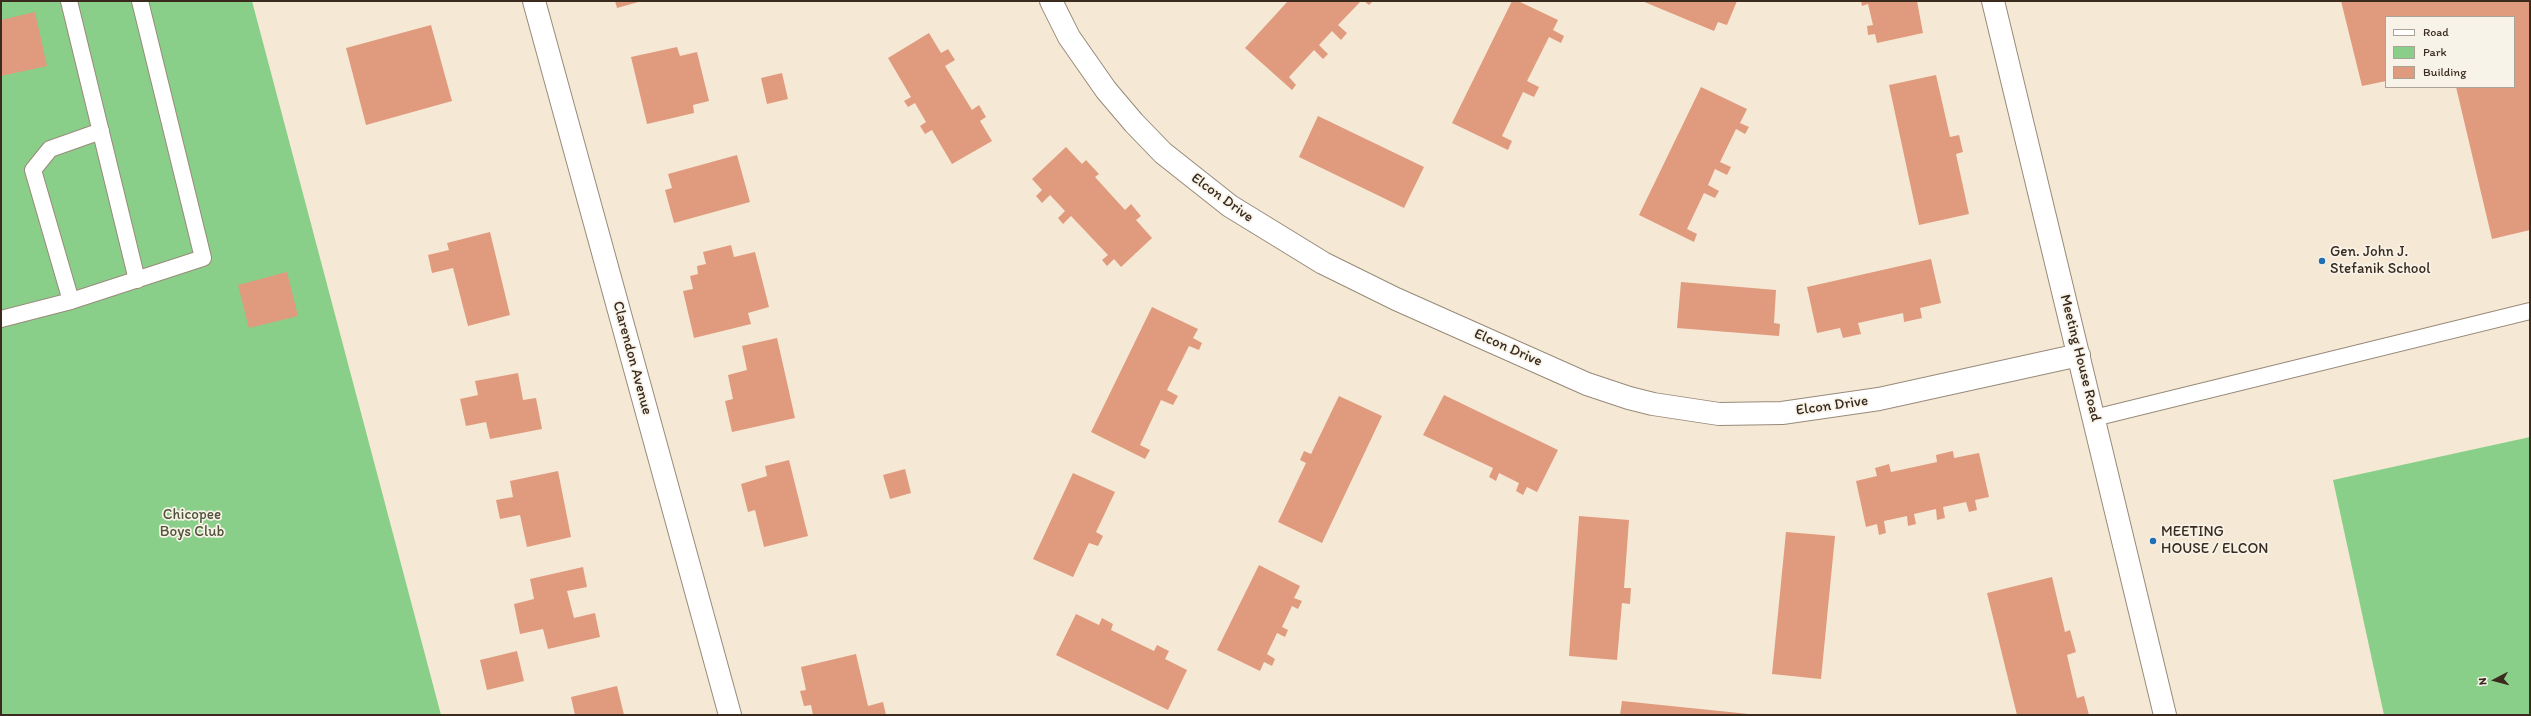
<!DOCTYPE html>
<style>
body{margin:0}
#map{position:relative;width:2531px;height:716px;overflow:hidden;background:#f5e9d5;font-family:Itim,sans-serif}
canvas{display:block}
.frame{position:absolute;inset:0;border:2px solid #3b2a1e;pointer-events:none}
.legend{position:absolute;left:2385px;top:16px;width:130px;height:72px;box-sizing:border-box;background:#f7f3e8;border:1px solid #aca397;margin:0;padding:5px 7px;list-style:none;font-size:12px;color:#3b2a1e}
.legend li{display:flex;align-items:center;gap:8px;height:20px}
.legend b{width:20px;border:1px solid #aca397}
.north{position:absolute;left:2475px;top:660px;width:40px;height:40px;-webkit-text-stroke:3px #f7f3e8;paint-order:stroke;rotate:264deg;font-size:11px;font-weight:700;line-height:16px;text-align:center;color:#3b2a1e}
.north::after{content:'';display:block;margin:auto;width:14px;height:18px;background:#3b2a1e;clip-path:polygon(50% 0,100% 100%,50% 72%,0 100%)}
</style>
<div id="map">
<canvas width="2531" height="716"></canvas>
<div class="frame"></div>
<ul class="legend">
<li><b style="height:5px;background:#fff"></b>Road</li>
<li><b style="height:11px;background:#8acf89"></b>Park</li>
<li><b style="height:11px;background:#e09a7e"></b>Building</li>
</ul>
<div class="north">N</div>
</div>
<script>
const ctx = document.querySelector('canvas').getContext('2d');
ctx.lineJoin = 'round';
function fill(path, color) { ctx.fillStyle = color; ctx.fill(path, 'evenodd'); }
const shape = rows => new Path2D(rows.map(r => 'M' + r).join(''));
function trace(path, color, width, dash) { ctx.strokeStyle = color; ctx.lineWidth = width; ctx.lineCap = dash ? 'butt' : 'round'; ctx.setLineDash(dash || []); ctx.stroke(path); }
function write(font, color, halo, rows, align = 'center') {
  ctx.font = font + ' Itim,sans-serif'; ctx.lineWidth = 3.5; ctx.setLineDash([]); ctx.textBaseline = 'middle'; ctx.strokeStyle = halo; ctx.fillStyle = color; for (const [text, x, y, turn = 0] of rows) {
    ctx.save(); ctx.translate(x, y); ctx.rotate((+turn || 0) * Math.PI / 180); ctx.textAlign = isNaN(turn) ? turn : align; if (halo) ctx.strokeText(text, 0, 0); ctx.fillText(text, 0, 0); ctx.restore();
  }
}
fill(shape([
 [1,1,252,1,441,715,1,715],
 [2530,437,2530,715,2384,715,2333,480]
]), '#8acf89');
fill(shape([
 [615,1,642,1,617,8],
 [1288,1,1361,1,1338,25,1347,33,1341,40,1332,31,1319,45,1328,54,1323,59,1314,50,1289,77,1296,85,1292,90,1245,48],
 [1364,1,1373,1,1369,5],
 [1512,1,1518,1,1558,20,1553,30,1564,36,1561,43,1549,37,1527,81,1539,87,1534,97,1523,92,1502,136,1512,141,1508,150,1452,123],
 [1642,1,1737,1,1727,25,1718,22,1714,31],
 [1861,1,1917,1,1923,33,1877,43,1875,34,1868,35,1867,26,1873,25,1868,4,1862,6],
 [2341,1,2530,1,2530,230,2492,239,2456,87,2514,87,2514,17,2386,17,2386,81,2362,86],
 [35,12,47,66,1,76,1,20],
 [431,25,452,101,366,125,346,48],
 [929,33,941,53,948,49,955,60,945,66,972,110,979,105,986,117,980,121,992,141,952,164,932,130,925,134,920,126,926,122,915,103,908,107,904,101,911,97,888,58],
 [677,47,680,56,697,52,709,101,693,105,694,113,647,124,631,57],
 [782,73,788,99,767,104,761,78],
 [1936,75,1950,137,1959,135,1963,152,1956,154,1969,214,1919,225,1889,85],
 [1701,87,1747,109,1740,123,1749,127,1745,134,1736,129,1720,162,1731,167,1727,175,1715,169,1708,185,1719,191,1715,198,1704,193,1687,229,1697,234,1694,242,1639,215],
 [1318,116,1424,167,1404,208,1299,157],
 [1066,147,1082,164,1086,160,1099,174,1095,177,1125,210,1131,204,1141,216,1136,220,1152,238,1121,267,1114,259,1107,266,1102,260,1108,255,1071,216,1063,224,1058,218,1065,211,1050,195,1042,203,1036,196,1042,190,1032,179],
 [737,155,750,202,674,223,665,190,672,188,668,174],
 [490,232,510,315,468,326,453,268,432,273,428,255,449,250,447,243],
 [731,245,734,257,755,252,769,307,748,313,751,324,694,338,683,291,693,289,690,276,698,274,697,266,706,264,703,252],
 [1931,259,1941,303,1920,308,1922,318,1904,322,1903,313,1858,323,1861,334,1843,338,1840,328,1817,333,1807,287],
 [287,272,298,316,249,328,238,285],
 [1681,282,1776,290,1774,323,1780,324,1779,336,1677,328],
 [1152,307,1198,329,1193,338,1202,343,1199,350,1189,346,1167,390,1178,396,1173,405,1161,400,1140,445,1150,450,1145,459,1091,432],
 [777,338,795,418,732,432,725,401,733,399,728,375,747,370,742,346],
 [518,373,523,400,536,398,542,429,490,439,486,422,466,426,460,399,478,395,475,381],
 [1444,395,1558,450,1537,492,1527,487,1523,495,1516,491,1519,483,1499,473,1496,481,1489,477,1493,468,1423,435],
 [1339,396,1382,416,1322,543,1278,522,1306,463,1300,460,1304,451,1311,454],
 [1953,451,1954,458,1979,453,1989,497,1975,500,1977,510,1969,512,1966,502,1943,507,1945,518,1937,520,1936,509,1914,514,1916,524,1908,526,1907,516,1884,521,1886,533,1879,535,1877,524,1866,527,1856,481,1877,476,1875,468,1889,464,1891,472,1937,462,1936,455],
 [789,460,808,536,764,547,755,510,748,512,741,484,767,476,765,466],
 [905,469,911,493,890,499,883,475],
 [558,471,571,537,527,547,520,515,500,519,496,500,513,497,510,481],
 [1073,473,1115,492,1096,532,1103,536,1098,546,1089,543,1073,577,1033,559],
 [1579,516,1629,520,1624,588,1631,588,1630,604,1622,603,1617,660,1569,656],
 [1786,532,1835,536,1821,679,1772,674],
 [1259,565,1300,586,1294,598,1302,601,1298,609,1292,606,1282,627,1288,630,1285,637,1277,633,1267,654,1275,659,1272,666,1264,662,1260,671,1217,650],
 [583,567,587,587,567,591,574,618,595,613,600,637,548,649,543,629,520,634,514,604,534,599,530,579],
 [2052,577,2065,632,2070,630,2076,652,2067,655,2077,698,2084,696,2089,715,2017,715,1987,593],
 [1076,614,1099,625,1102,618,1113,624,1111,630,1154,651,1157,645,1169,651,1165,659,1187,670,1168,710,1056,655],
 [517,651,524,681,487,690,480,660],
 [856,654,868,706,883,702,886,715,813,715,811,705,804,706,800,691,806,690,801,667],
 [617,686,624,715,575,715,571,697],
 [1622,701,1749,714,1749,715,1620,715]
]), '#e09a7e');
const service = shape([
 [69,1,137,280],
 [71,301,33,170,50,149,101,131],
 [1,319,71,301,203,258,140,1],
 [2094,418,2530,311]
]);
const minor = shape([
 [534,1,730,715],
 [1051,1,1069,37,1106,90,1134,123,1163,153,1230,206,1323,263,1396,299,1587,384,1629,398,1653,404,1719,414,1782,413,1879,399,2079,355],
 [1993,1,2165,715]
]);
trace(service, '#988a7a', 18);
trace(minor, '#988a7a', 24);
trace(service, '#fff', 16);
trace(minor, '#fff', 22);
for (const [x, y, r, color] of [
 [2322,261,4,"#1f6fb2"],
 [2153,541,4,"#1f6fb2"]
]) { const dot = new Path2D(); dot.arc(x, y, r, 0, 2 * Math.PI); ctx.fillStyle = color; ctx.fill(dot); trace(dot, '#f7f3e8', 1.5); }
write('15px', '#3b2a1e', '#f7f3e8', [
 ["Elcon Drive",1222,198,36],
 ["Elcon Drive",1508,348,24],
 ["Clarendon Avenue",632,358,75],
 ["Meeting House Road",2080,358,76],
 ["Elcon Drive",1832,406,-8]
]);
write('15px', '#3b2a1e', '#f7f3e8', [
 ["Gen. John J.",2330,252],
 ["Stefanik School",2330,269],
 ["MEETING",2161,532],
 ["HOUSE / ELCON",2161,549]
], 'left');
write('15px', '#4f5339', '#f7f3e8', [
 ["Chicopee",192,515],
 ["Boys Club",192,532]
]);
</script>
